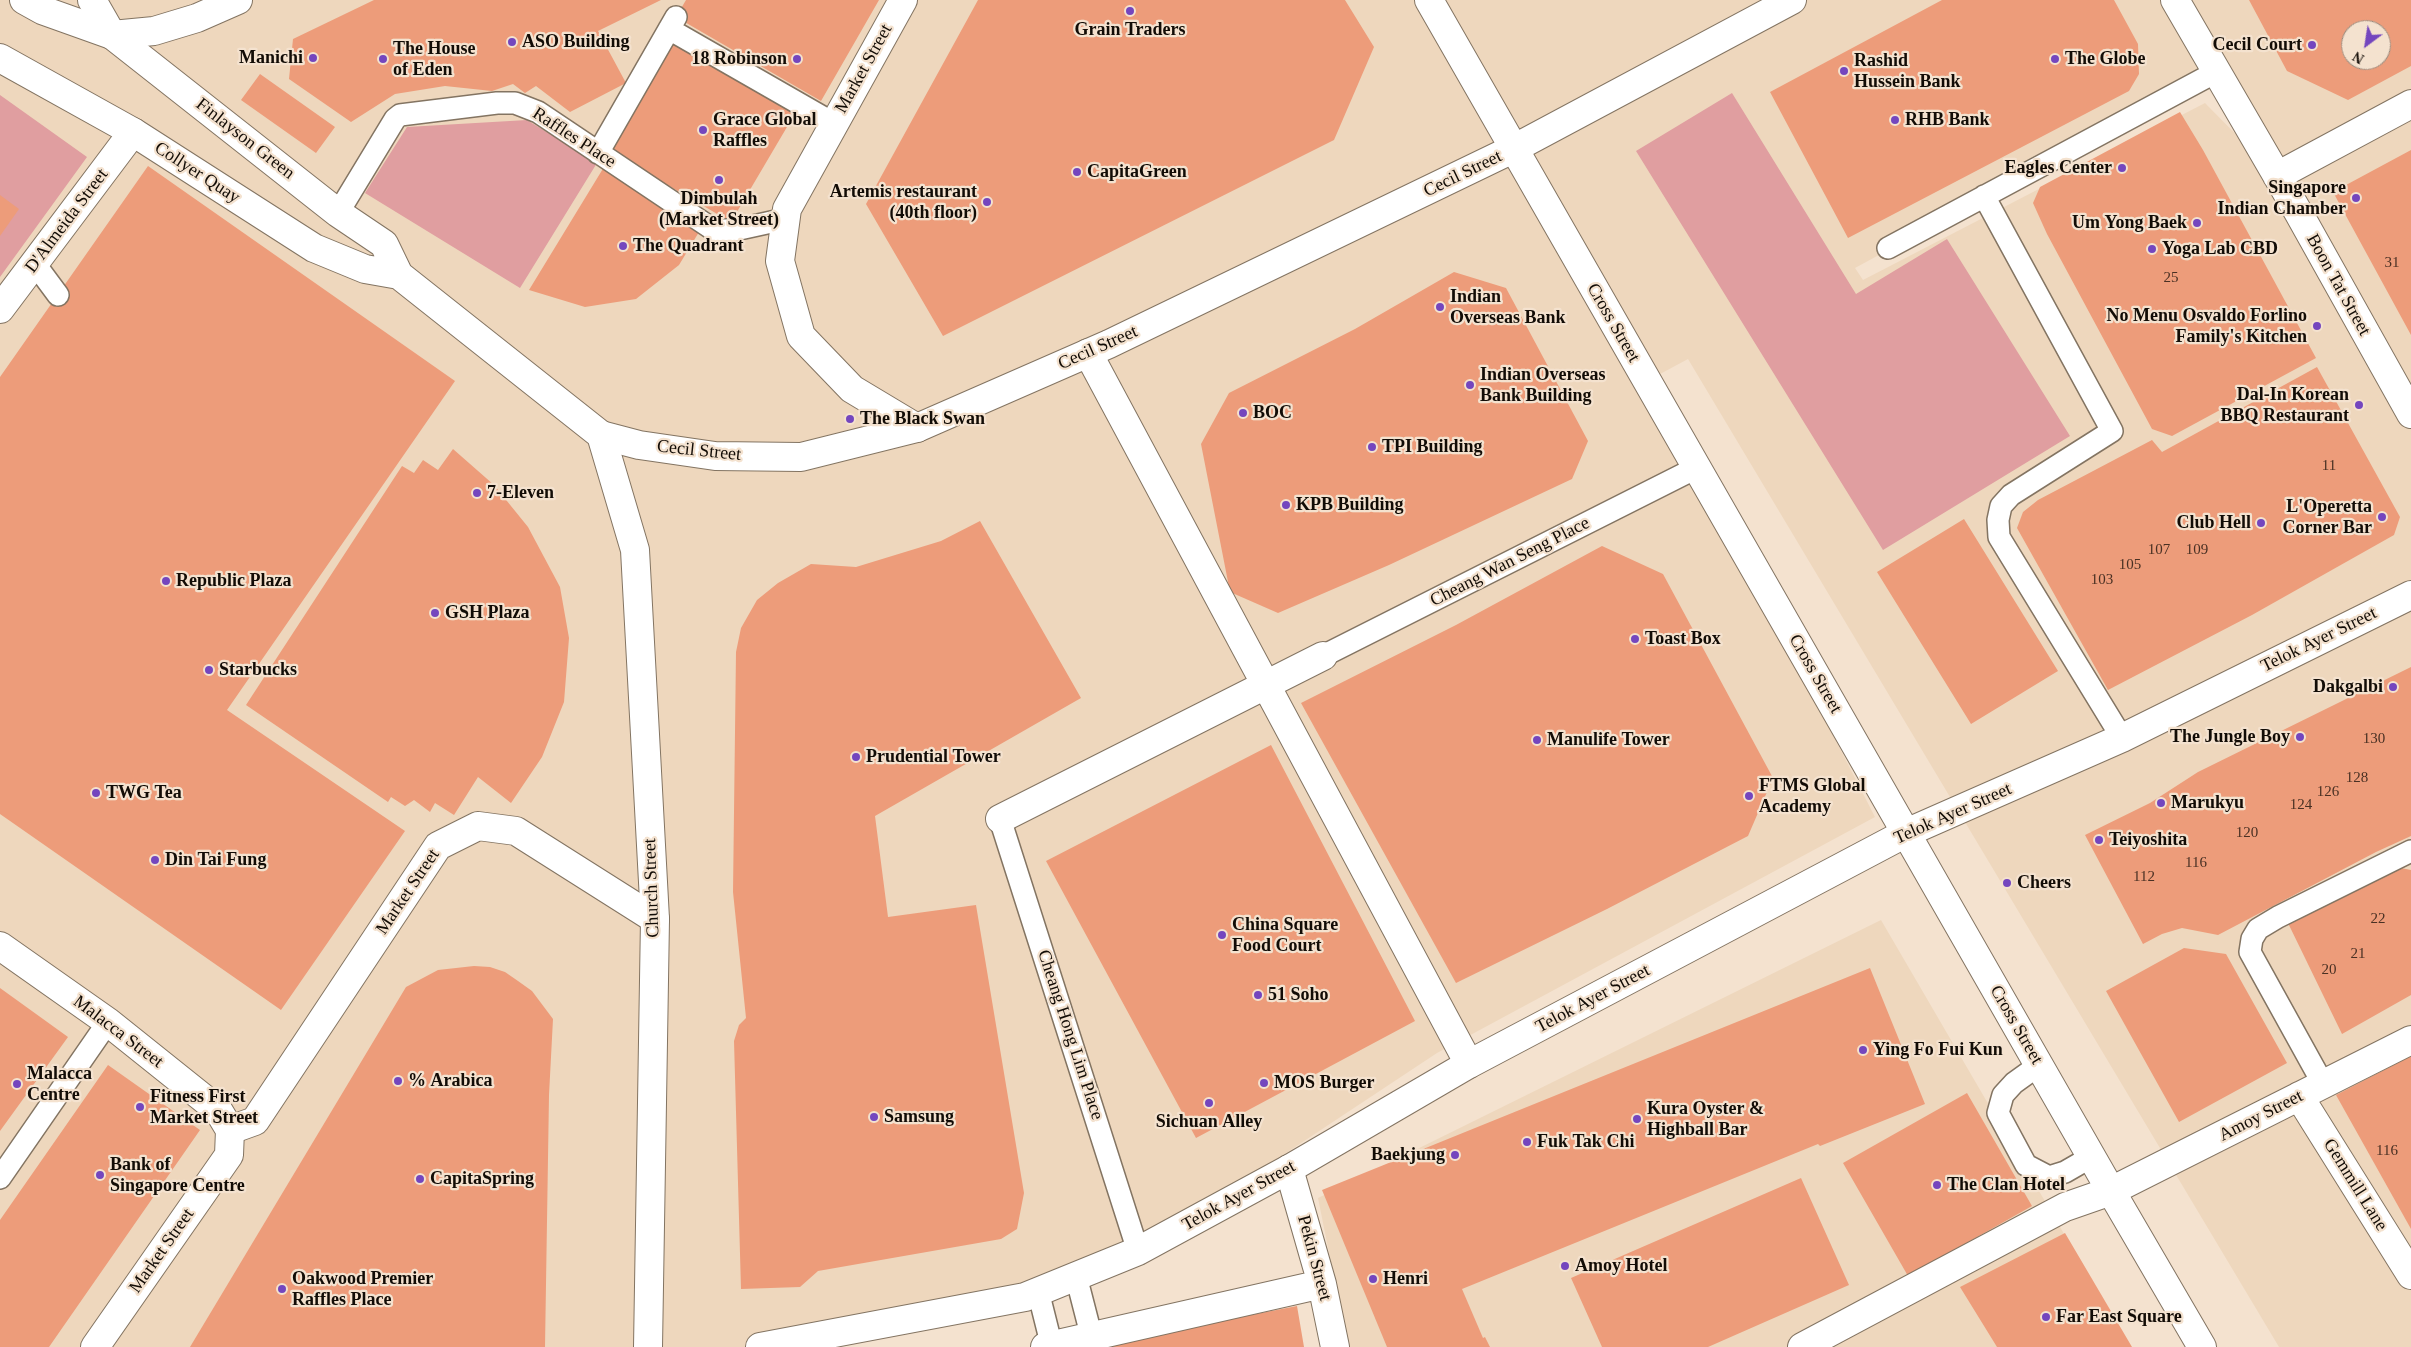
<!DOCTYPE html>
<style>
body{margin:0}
#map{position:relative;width:2411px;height:1347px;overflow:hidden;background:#f4e2cf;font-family:"Times New Roman",serif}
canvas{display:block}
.north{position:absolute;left:2341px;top:20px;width:50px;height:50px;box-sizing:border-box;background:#f4e2cf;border:1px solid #9a8c7f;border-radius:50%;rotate:211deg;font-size:14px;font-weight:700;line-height:20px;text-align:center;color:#120c06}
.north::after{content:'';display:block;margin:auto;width:18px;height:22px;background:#7446be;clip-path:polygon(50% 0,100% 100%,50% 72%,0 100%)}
</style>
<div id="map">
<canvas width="2411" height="1347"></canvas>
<div class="north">N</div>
</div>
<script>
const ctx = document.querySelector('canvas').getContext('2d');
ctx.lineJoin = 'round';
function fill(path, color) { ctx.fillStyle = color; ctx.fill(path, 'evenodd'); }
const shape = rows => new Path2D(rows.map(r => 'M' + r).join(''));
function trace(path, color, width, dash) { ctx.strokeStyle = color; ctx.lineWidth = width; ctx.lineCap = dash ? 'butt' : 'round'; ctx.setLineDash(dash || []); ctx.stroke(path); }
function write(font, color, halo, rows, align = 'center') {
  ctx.font = font + ' "Times New Roman",serif'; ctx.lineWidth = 4.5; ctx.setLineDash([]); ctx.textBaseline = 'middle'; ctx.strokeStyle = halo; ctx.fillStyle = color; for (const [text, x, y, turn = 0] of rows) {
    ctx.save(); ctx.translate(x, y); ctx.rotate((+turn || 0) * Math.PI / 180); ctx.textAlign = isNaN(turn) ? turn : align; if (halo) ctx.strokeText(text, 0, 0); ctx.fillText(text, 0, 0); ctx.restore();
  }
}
fill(shape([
 [0,0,2411,0,2411,1347,2279,1347,1688,359,1647,381,1696,468,1875,817,1437,1053,1138,1251,1076,1276,760,1347,0,1347],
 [2351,30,2381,30,2381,60,2351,60],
 [2216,72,2275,174,2205,103,1863,280,1855,268],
 [1881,920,2130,1347,1348,1347,1318,1198]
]), '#eed7bd');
fill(shape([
 [1732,93,1856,294,1947,239,2070,436,1883,550,1636,151],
 [0,95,87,157,0,277],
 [527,120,597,163,520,288,365,193,407,127]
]), '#e09ea0');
fill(shape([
 [374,0,661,0,598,31,626,83,570,112,536,86,525,93,513,84,492,91,445,86,395,94,351,122,289,79,293,39],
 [686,0,879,0,821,101,676,17],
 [978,0,1345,0,1374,47,1334,140,943,336,866,204],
 [1942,0,2114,0,2138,44,2139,74,2129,91,1848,238,1770,92],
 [2249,0,2411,0,2411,66,2348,100,2287,71],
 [2351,30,2381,30,2381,60,2351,60],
 [673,38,797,110,731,222,609,151],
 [260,74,335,127,316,153,241,100],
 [2180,112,2203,150,2316,358,2172,436,2152,429,2047,234,2033,203,2040,187],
 [2411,150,2411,335,2333,192],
 [148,166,455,381,227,710,405,831,281,1010,0,814,0,377],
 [604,167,702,227,679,265,636,299,585,307,529,290],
 [0,195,19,209,0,236],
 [1454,272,1506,288,1588,441,1572,479,1389,565,1278,613,1230,592,1201,444,1229,393,1355,329],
 [2317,367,2400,517,2394,535,2252,615,2108,690,2017,528,2023,512,2038,500,2152,440,2162,452],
 [453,449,494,485,528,527,560,587,569,638,564,702,542,757,511,803,478,777,454,815,435,803,430,812,414,800,405,806,391,797,388,802,246,705,402,466,414,473,423,460,438,470],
 [1964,519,2058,671,1971,724,1877,572],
 [980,521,1081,698,875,816,888,917,976,905,1024,1193,1017,1229,1001,1239,818,1271,800,1287,741,1289,734,1041,739,1025,746,1018,733,892,736,652,741,628,757,600,778,583,811,564,856,567,941,541],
 [1602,546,1663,574,1773,778,1748,836,1607,909,1456,983,1301,703,1456,625],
 [2411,667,2411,836,2376,852,2218,935,2182,928,2162,934,2143,944,2085,835,2150,803,2198,772],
 [1271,745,1415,1021,1196,1138,1046,861],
 [2396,867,2411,870,2411,995,2342,1034,2287,921],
 [2184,948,2226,954,2287,1063,2179,1122,2106,991],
 [474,966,490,967,505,972,518,981,532,991,553,1019,549,1095,545,1347,190,1347,406,987,438,970],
 [1870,968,1925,1104,1820,1146,1818,1144,1462,1289,1483,1338,1485,1337,1490,1347,1387,1347,1322,1190],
 [0,988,68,1037,0,1131],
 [2411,1056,2411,1229,2336,1095],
 [108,1065,200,1130,49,1347,0,1347,0,1220],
 [1967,1093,2032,1206,1908,1276,1843,1163],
 [1801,1178,1849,1285,1708,1347,1602,1347,1571,1278],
 [2065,1233,2132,1347,1997,1347,1960,1287],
 [1297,1306,1304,1347,1092,1347,1092,1346]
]), '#ed9c7a');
const service = shape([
 [669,29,833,123],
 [598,153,676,17],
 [1984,196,2112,431,2011,495,2001,506,1998,520,1999,537,2122,738],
 [338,213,395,119,400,115,497,103,515,103,538,112,714,230,735,230,785,219],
 [1888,248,2216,72],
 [35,264,58,295],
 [1323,656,1696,468],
 [1000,819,1138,1251],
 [2039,1065,2014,1083,2003,1095,1998,1113,2026,1165,2049,1177,2065,1172,2091,1157],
 [2323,1084,2250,952,2252,939,2258,929,2278,917,2411,851],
 [0,1178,108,1022],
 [1076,1276,1094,1346],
 [1038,1291,1052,1347]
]);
const pedestrian = shape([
 [1088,353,1469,1064],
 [1000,819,1323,656],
 [230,1130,255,1121,438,846,478,826,516,831,655,919],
 [1289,1169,1322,1284,1335,1347],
 [1045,1347,1322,1284],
 [1802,1347,2065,1207,2111,1191]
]);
const minor = shape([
 [903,0,787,209,780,261,801,336,852,389,917,428],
 [2175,0,2297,210,2411,414],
 [2277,176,2411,104],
 [0,309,133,132],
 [0,946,108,1022,218,1110,230,1130,229,1155,95,1347],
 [2299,1096,2411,1275],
 [2111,1191,2411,1040],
 [760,1347,1025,1297,1138,1251,1289,1169,1469,1064,1906,833,2122,738,2411,595]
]);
const secondary = shape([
 [601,435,639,445,715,456,801,457,917,428,1109,344,1513,149,1792,0]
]);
const primary = shape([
 [92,0,112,35,338,213,384,244,399,275,601,435,635,550,655,919,648,1347],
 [1429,0,2111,1191,2202,1347],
 [0,58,133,132,314,248,365,269,399,275]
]);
const trunk = shape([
 [24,0,42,10,112,35,154,31,197,18,238,0]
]);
trace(service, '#837462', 24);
trace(pedestrian, '#837462', 30);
trace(minor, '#837462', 30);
trace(secondary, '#837462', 30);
trace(primary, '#837462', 30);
trace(trunk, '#837462', 30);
trace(service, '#fff', 21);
trace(pedestrian, '#fff', 28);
trace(minor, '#fff', 28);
trace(secondary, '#fff', 28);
trace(primary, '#fff', 28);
trace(trunk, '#fff', 28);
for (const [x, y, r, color] of [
 [1130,11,5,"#7446be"],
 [512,42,5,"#7446be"],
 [2312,45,5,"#7446be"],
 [313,58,5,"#7446be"],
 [383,59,5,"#7446be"],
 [797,59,5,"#7446be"],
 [2055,59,5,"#7446be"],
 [1844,71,5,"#7446be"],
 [1895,120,5,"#7446be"],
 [703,130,5,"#7446be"],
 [2122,168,5,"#7446be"],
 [1077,172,5,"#7446be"],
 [719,180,5,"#7446be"],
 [2356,198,5,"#7446be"],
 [987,202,5,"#7446be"],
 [2197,223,5,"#7446be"],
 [623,246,5,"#7446be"],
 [2152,249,5,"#7446be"],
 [1440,307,5,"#7446be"],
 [2317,326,5,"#7446be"],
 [1470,385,5,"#7446be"],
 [2359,405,5,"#7446be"],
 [1243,413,5,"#7446be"],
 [850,419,5,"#7446be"],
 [1372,447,5,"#7446be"],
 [477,493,5,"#7446be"],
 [1286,505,5,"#7446be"],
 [2382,517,5,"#7446be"],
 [2261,523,5,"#7446be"],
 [166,581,5,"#7446be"],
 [435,613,5,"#7446be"],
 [1635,639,5,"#7446be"],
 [209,670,5,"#7446be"],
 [2393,687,5,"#7446be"],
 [2300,737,5,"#7446be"],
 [1537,740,5,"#7446be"],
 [856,757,5,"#7446be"],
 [96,793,5,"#7446be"],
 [1749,796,5,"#7446be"],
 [2161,803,5,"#7446be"],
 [2099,840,5,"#7446be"],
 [155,860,5,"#7446be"],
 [2007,883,5,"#7446be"],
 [1222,935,5,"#7446be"],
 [1258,995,5,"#7446be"],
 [1863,1050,5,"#7446be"],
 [398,1081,5,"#7446be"],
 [1264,1083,5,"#7446be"],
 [17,1084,5,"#7446be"],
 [1209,1103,5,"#7446be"],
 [140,1107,5,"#7446be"],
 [874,1117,5,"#7446be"],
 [1637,1119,5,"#7446be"],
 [1527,1142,5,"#7446be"],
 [1455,1155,5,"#7446be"],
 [100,1175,5,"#7446be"],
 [420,1179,5,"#7446be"],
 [1937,1185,5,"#7446be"],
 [1565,1266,5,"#7446be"],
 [1373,1279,5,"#7446be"],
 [282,1289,5,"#7446be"],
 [2046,1317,5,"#7446be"]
]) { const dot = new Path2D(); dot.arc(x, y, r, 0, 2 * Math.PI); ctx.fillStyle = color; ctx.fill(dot); trace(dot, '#f4e2cf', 2); }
write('15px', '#493023', null, [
 ["31",2392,263],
 ["25",2171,278],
 ["11",2329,466],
 ["107",2159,550],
 ["109",2197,550],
 ["105",2130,565],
 ["103",2102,580],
 ["130",2374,739],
 ["128",2357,778],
 ["126",2328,792],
 ["124",2301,805],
 ["120",2247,833],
 ["116",2196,863],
 ["112",2144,877],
 ["22",2378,919],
 ["21",2358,954],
 ["20",2329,970],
 ["116",2387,1151]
]);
write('bold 18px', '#120c06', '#f4e2cf', [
 ["Grain Traders",1130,30,"center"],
 ["ASO Building",522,42],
 ["Cecil Court",2302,45,"right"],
 ["The House",393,49],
 ["of Eden",393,70],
 ["Manichi",303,58,"right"],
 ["18 Robinson",787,59,"right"],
 ["The Globe",2065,59],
 ["Rashid",1854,61],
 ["Hussein Bank",1854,82],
 ["Grace Global",713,120],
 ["Raffles",713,141],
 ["RHB Bank",1905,120],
 ["Eagles Center",2112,168,"right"],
 ["CapitaGreen",1087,172],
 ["Singapore",2346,188,"right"],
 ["Indian Chamber",2346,209,"right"],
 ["Artemis restaurant",977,192,"right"],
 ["(40th floor)",977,213,"right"],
 ["Dimbulah",719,199,"center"],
 ["(Market Street)",719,220,"center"],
 ["Um Yong Baek",2187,223,"right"],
 ["The Quadrant",633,246],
 ["Yoga Lab CBD",2162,249],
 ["Indian",1450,297],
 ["Overseas Bank",1450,318],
 ["No Menu Osvaldo Forlino",2307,316,"right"],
 ["Family's Kitchen",2307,337,"right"],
 ["Indian Overseas",1480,375],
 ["Bank Building",1480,396],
 ["Dal-In Korean",2349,395,"right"],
 ["BBQ Restaurant",2349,416,"right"],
 ["BOC",1253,413],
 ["The Black Swan",860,419],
 ["TPI Building",1382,447],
 ["7-Eleven",487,493],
 ["KPB Building",1296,505],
 ["L'Operetta",2372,507,"right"],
 ["Corner Bar",2372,528,"right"],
 ["Club Hell",2251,523,"right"],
 ["Republic Plaza",176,581],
 ["GSH Plaza",445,613],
 ["Toast Box",1645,639],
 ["Starbucks",219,670],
 ["Dakgalbi",2383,687,"right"],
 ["The Jungle Boy",2290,737,"right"],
 ["Manulife Tower",1547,740],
 ["Prudential Tower",866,757],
 ["FTMS Global",1759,786],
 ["Academy",1759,807],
 ["TWG Tea",106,793],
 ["Marukyu",2171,803],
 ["Teiyoshita",2109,840],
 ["Din Tai Fung",165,860],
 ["Cheers",2017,883],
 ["China Square",1232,925],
 ["Food Court",1232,946],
 ["51 Soho",1268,995],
 ["Ying Fo Fui Kun",1873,1050],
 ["Malacca",27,1074],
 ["Centre",27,1095],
 ["% Arabica",408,1081],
 ["MOS Burger",1274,1083],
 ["Fitness First",150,1097],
 ["Market Street",150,1118],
 ["Kura Oyster &",1647,1109],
 ["Highball Bar",1647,1130],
 ["Samsung",884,1117],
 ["Sichuan Alley",1209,1122,"center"],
 ["Fuk Tak Chi",1537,1142],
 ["Baekjung",1445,1155,"right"],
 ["Bank of",110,1165],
 ["Singapore Centre",110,1186],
 ["CapitaSpring",430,1179],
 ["The Clan Hotel",1947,1185],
 ["Amoy Hotel",1575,1266],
 ["Oakwood Premier",292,1279],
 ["Raffles Place",292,1300],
 ["Henri",1383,1279],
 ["Far East Square",2056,1317]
], 'left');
write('18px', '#120c06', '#f4e2cf', [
 ["Market Street",864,69,-61],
 ["Raffles Place",574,138,33],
 ["Finlayson Green",245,139,38],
 ["Collyer Quay",197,173,33],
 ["Cecil Street",1463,174,-26],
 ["D'Almeida Street",67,221,-53],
 ["Boon Tat Street",2338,285,61],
 ["Cross Street",1613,323,60],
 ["Cecil Street",1098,348,-24],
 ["Cecil Street",699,451,6],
 ["Cheang Wan Seng Place",1510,562,-27],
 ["Telok Ayer Street",2319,640,-26],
 ["Cross Street",1815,674,60],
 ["Telok Ayer Street",1953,814,-24],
 ["Church Street",652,888,-92],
 ["Market Street",408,892,-56],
 ["Telok Ayer Street",1593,999,-28],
 ["Cross Street",2016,1025,60],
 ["Malacca Street",118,1032,37],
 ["Cheang Hong Lim Place",1070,1035,72],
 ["Amoy Street",2261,1116,-27],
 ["Gemmill Lane",2355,1185,58],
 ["Telok Ayer Street",1239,1196,-29],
 ["Market Street",162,1251,-55],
 ["Pekin Street",1314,1258,75]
]);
</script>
